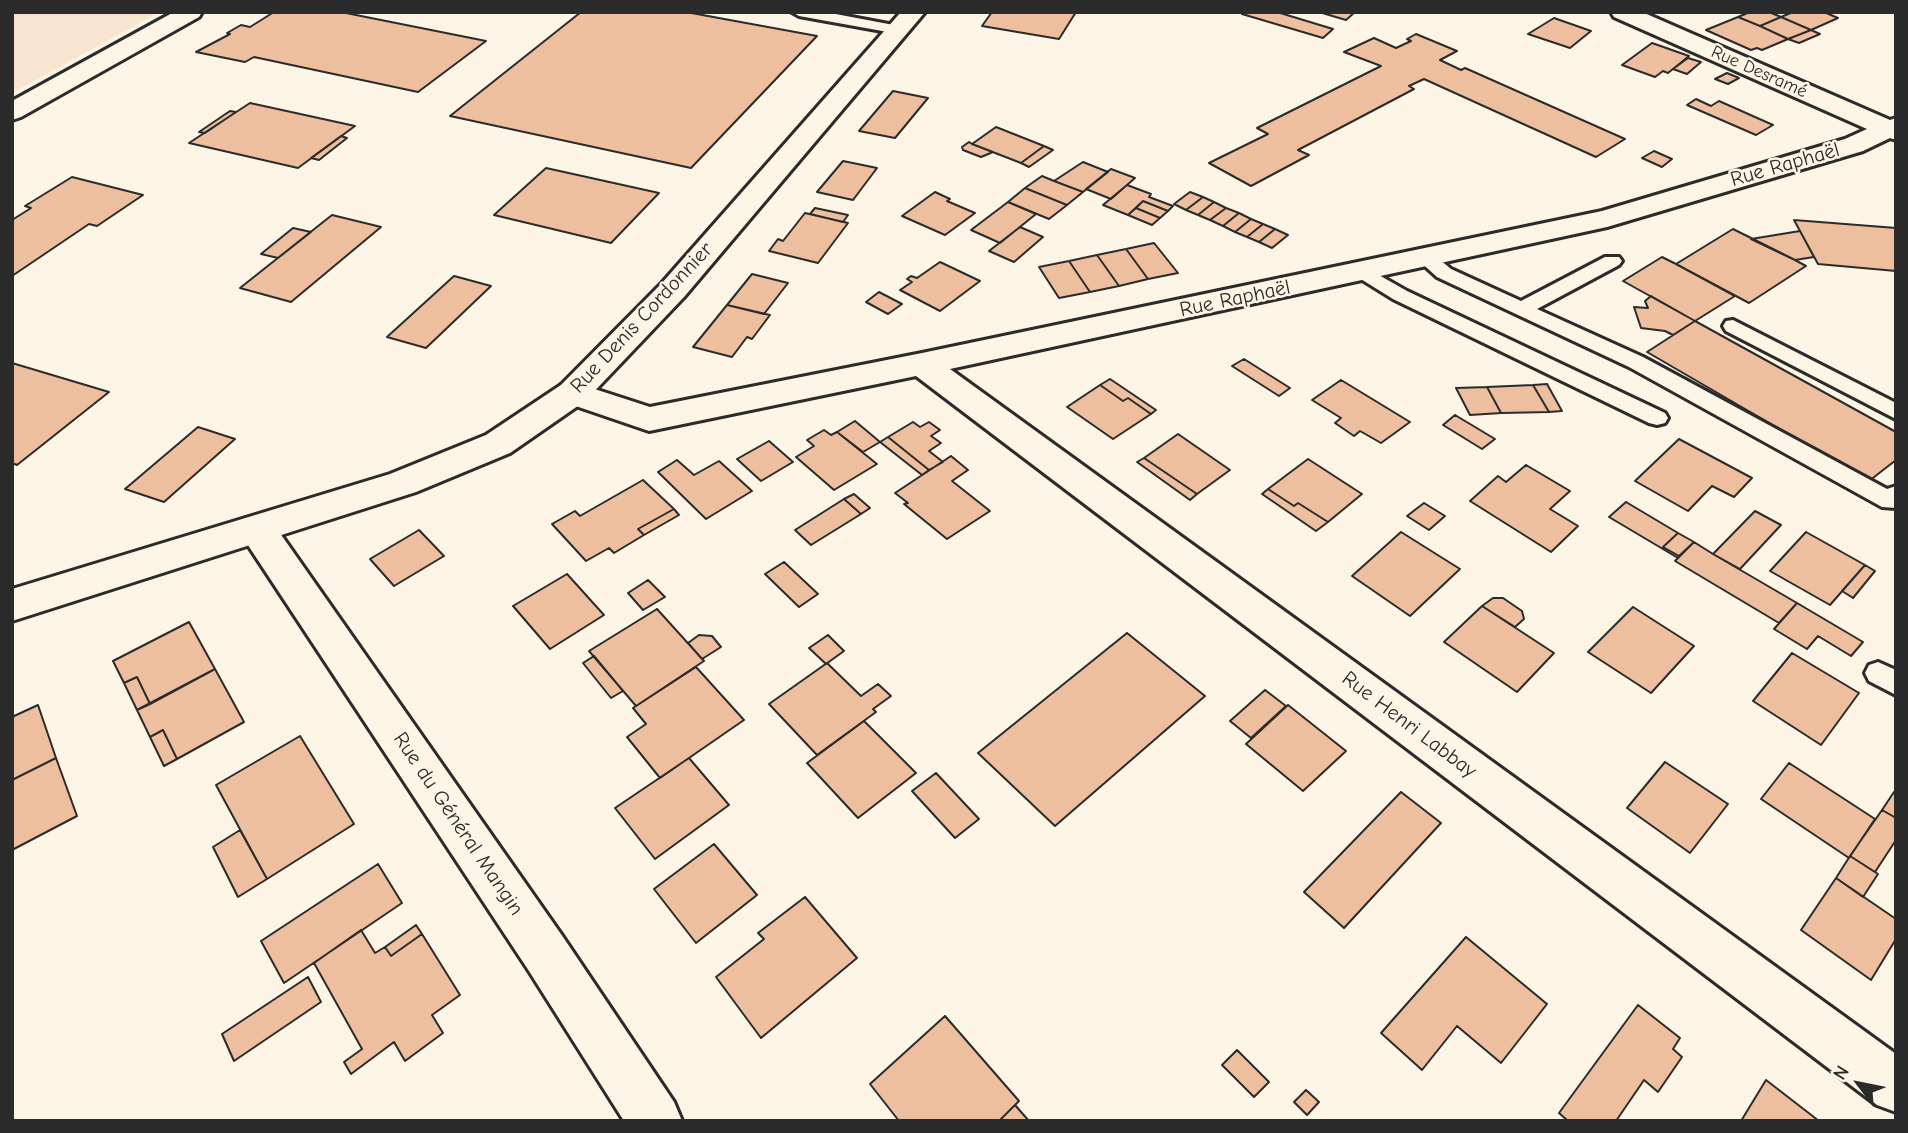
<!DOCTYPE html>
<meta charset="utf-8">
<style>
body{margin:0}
#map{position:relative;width:1908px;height:1133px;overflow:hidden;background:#fcf5e5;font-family:"Comic Neue",sans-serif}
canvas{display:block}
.frame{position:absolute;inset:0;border:14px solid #2b2b2b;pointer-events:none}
.north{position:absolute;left:1824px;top:1049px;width:70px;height:70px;-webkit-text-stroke:5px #fcf5e5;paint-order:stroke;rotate:302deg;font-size:19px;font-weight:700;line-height:28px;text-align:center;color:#2b2b2b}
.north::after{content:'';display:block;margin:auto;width:24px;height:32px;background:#2b2b2b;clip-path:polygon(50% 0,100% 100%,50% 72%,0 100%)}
</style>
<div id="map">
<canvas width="1908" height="1133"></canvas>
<div class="frame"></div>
<div class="north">N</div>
</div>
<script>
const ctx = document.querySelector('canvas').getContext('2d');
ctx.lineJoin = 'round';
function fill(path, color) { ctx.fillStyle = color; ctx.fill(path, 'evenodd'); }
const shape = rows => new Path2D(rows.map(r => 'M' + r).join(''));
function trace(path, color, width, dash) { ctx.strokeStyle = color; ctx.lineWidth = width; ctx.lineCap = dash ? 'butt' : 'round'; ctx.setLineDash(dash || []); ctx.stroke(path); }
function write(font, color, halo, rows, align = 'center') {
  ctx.font = font + ' "Comic Neue",sans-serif'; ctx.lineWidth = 5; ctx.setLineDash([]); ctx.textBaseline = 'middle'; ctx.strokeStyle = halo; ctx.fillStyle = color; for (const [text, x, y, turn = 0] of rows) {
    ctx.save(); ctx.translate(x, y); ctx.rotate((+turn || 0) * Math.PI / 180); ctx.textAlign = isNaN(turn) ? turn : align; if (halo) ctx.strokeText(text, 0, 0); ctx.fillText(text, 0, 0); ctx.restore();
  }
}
fill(shape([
 [12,12,160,12,12,93]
]), '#f8e5d0');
const building = shape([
 [274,12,341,12,486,41,418,92,254,57,245,62,196,52,230,34,227,33,241,25,250,27,274,12],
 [581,12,686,12,817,36,691,168,450,116,581,12],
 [992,12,1076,12,1059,39,982,26,992,12],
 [1245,12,1277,12,1333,29,1323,38,1242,14,1245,12],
 [1319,12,1355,12,1346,20,1319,12],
 [1750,12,1769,12,1781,17,1760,26,1738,17,1750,12],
 [1793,12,1824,12,1838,18,1811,30,1781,17,1793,12],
 [1738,17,1760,26,1788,39,1762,50,1757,48,1751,50,1706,30,1738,17],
 [1781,17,1811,30,1788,39,1760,26,1781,17],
 [1554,18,1591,31,1570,48,1528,34,1554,18],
 [1811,30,1820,34,1799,43,1788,39,1811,30],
 [1416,34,1457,51,1440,60,1461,70,1465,68,1625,139,1596,157,1424,79,1409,86,1414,89,1298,150,1309,155,1251,186,1209,163,1268,134,1257,128,1381,66,1344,52,1374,38,1396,48,1411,41,1407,39,1416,34],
 [1652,43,1689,56,1668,73,1663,71,1655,77,1622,65,1652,43],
 [1688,58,1701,62,1687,74,1673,69,1688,58],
 [1727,73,1739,78,1728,84,1715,79,1727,73],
 [893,91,928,98,895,138,859,131,893,91],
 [1696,99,1711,106,1719,101,1773,125,1756,135,1687,105,1696,99],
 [250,103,355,126,298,168,189,143,250,103],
 [230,111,236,112,205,133,199,132,230,111],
 [996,127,1044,146,1021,163,972,144,996,127],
 [341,136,347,138,319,160,311,158,341,136],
 [969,142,972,144,993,152,981,157,963,150,962,147,969,142],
 [1044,146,1053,150,1029,167,1021,163,1044,146],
 [1654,151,1672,159,1662,167,1642,158,1654,151],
 [843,161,877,168,853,200,817,192,843,161],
 [1083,162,1108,172,1083,192,1054,181,1083,162],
 [546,168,659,193,611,243,494,215,546,168],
 [1111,169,1135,178,1111,199,1086,189,1111,169],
 [1042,176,1054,181,1083,192,1067,205,1025,188,1042,176],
 [72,177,143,195,97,226,89,224,12,276,12,220,31,208,25,206,72,177],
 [1127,185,1151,194,1149,197,1173,206,1168,211,1143,201,1128,215,1103,205,1127,185],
 [1025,188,1067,205,1049,219,1008,202,1025,188],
 [935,192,950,199,947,201,975,213,945,235,902,216,935,192],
 [1190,192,1203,197,1186,210,1174,204,1190,192],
 [1203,197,1214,202,1198,215,1186,210,1203,197],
 [1143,201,1168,211,1160,218,1136,208,1143,201],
 [1008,202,1036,214,1000,243,971,230,1008,202],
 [1214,202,1226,208,1210,220,1198,215,1214,202],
 [815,208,848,215,843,222,810,214,815,208],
 [1136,208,1160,218,1152,225,1128,215,1136,208],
 [1226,208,1239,213,1223,226,1210,220,1226,208],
 [805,213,848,223,818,263,769,251,778,239,783,241,805,213],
 [1239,213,1251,219,1235,232,1223,226,1239,213],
 [332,215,381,227,291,302,240,288,332,215],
 [1251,219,1263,224,1247,237,1235,232,1251,219],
 [1794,220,1896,228,1896,271,1818,264,1794,220],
 [1263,224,1275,229,1259,242,1247,237,1263,224],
 [1020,227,1043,237,1014,262,989,251,1020,227],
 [293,228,311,232,278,258,261,254,293,228],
 [1275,229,1288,235,1272,248,1259,242,1275,229],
 [1733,229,1795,260,1806,266,1749,303,1676,264,1733,229],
 [1800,231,1814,257,1795,260,1751,239,1800,231],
 [1154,243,1178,273,1148,279,1126,249,1154,243],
 [1126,249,1148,279,1119,286,1097,255,1126,249],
 [1097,255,1119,286,1090,292,1069,261,1097,255],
 [1662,257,1676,264,1735,296,1695,321,1623,281,1662,257],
 [1069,261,1090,292,1059,298,1039,267,1069,261],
 [940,262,980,281,940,311,900,290,912,282,907,279,911,276,917,278,940,262],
 [752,274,788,283,764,314,727,305,752,274],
 [454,276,491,286,426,348,387,337,454,276],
 [879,292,902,304,888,314,866,302,879,292],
 [1651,296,1695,321,1673,335,1665,331,1641,328,1634,307,1648,308,1645,301,1651,296],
 [727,305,770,315,752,339,747,337,732,357,693,347,727,305],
 [1695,321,1896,432,1896,460,1869,481,1647,352,1695,321],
 [1244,359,1290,388,1279,396,1232,366,1244,359],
 [12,363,109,392,17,465,12,463,12,363],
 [1110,379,1156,410,1151,414,1128,398,1123,401,1100,385,1110,379],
 [1341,380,1410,422,1381,443,1360,431,1354,436,1335,423,1341,418,1312,400,1341,380],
 [1547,384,1562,411,1549,412,1533,385,1547,384],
 [1100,385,1123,401,1128,398,1151,414,1113,439,1067,407,1100,385],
 [1533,385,1549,412,1501,413,1487,387,1533,385],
 [1487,387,1501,413,1470,415,1456,388,1487,387],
 [1455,415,1495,439,1482,449,1443,425,1455,415],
 [855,421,880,442,863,452,837,432,855,421],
 [913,422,920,427,929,422,940,430,931,436,941,443,929,451,943,462,929,470,888,437,913,422],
 [198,427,235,439,164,502,125,489,198,427],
 [824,430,831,435,837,432,877,464,834,490,796,457,814,446,807,440,824,430],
 [1178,434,1230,470,1197,494,1144,458,1178,434],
 [888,437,929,470,922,475,880,442,888,437],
 [1679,439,1752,478,1734,497,1712,486,1688,511,1635,481,1679,439],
 [769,441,793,462,761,481,737,459,769,441],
 [951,456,968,470,952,481,990,511,947,539,904,504,908,503,895,493,951,456],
 [1144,458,1197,494,1190,500,1137,462,1144,458],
 [1308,459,1362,494,1328,522,1298,503,1294,506,1268,489,1308,459],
 [677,460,694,475,719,461,752,491,706,519,658,472,677,460],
 [1526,465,1570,491,1550,509,1578,526,1551,552,1470,501,1498,476,1506,482,1526,465],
 [643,480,674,509,638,529,644,535,614,553,609,548,586,561,552,524,575,511,580,516,643,480],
 [1268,489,1294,506,1298,503,1328,522,1316,531,1262,494,1268,489],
 [854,494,870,508,861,514,844,499,854,494],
 [844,499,861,514,811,545,795,530,844,499],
 [1626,502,1678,533,1663,547,1679,556,1678,558,1609,517,1626,502],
 [1424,503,1445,516,1429,530,1407,516,1424,503],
 [674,509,679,515,644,535,638,529,674,509],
 [1755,511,1781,525,1740,569,1713,554,1755,511],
 [419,530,444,556,394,586,370,559,419,530],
 [1401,532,1460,569,1410,616,1352,576,1401,532],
 [1806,532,1865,565,1830,605,1770,571,1806,532],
 [1678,533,1694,542,1679,556,1663,547,1678,533],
 [1694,542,1713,554,1797,603,1779,623,1675,561,1694,542],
 [784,562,818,594,799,607,765,574,784,562],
 [1865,565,1875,571,1853,598,1842,591,1865,565],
 [567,574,604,615,550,649,513,606,567,574],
 [648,580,665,597,643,610,628,593,648,580],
 [1493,598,1503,598,1522,611,1524,619,1515,627,1482,606,1493,598],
 [1797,603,1863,642,1851,656,1818,636,1807,649,1774,629,1797,603],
 [1482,606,1554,653,1517,692,1444,642,1482,606],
 [1633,607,1694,646,1651,693,1588,652,1633,607],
 [657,609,704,661,636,706,589,651,657,609],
 [189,622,215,669,150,704,137,677,124,683,113,661,189,622],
 [1127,633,1205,696,1055,826,978,753,1127,633],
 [699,635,712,636,721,647,702,659,688,643,699,635],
 [828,635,844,651,826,664,809,648,828,635],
 [1792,653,1859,693,1821,745,1753,701,1792,653],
 [594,656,623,691,611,698,583,663,594,656],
 [827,663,861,696,878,684,891,696,873,709,876,712,817,755,769,704,827,663],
 [696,667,744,720,660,778,627,737,646,724,633,708,696,667],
 [215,669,244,722,177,759,163,730,150,737,137,710,215,669],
 [137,677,150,704,137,710,124,683,137,677],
 [1265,690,1286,706,1251,738,1230,721,1265,690],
 [38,705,56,758,12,780,12,717,38,705],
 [1288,705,1346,751,1303,791,1246,744,1288,705],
 [864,721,916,773,858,818,807,763,864,721],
 [163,730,177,759,164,766,150,737,163,730],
 [300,736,354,824,267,879,216,785,300,736],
 [56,758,77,816,12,850,12,780,56,758],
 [689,758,729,805,655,859,615,808,689,758],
 [1665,762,1728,804,1690,853,1627,808,1665,762],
 [1789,763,1875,819,1849,858,1761,799,1789,763],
 [936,773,979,819,955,838,912,791,936,773],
 [1401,792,1441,823,1344,928,1304,892,1401,792],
 [1894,792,1896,793,1896,818,1882,810,1894,792],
 [1882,810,1896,818,1896,840,1875,872,1850,856,1882,810],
 [240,830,267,879,238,897,213,847,240,830],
 [714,844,757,895,696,943,654,889,714,844],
 [1850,856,1878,874,1863,897,1836,878,1850,856],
 [378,864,402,903,284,983,261,941,378,864],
 [1836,878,1896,919,1896,939,1871,980,1801,930,1836,878],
 [805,897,857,958,761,1038,716,977,764,939,758,933,805,897],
 [416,925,422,934,391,956,385,947,416,925],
 [361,930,375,953,385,947,391,956,422,934,460,995,432,1015,443,1033,405,1061,394,1042,351,1074,344,1062,362,1049,314,963,361,930],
 [1466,937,1547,1004,1501,1063,1457,1026,1422,1070,1381,1033,1466,937],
 [308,977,321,1002,234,1061,222,1034,308,977],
 [1638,1005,1680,1038,1673,1049,1682,1057,1658,1092,1644,1080,1616,1121,1568,1121,1559,1113,1638,1005],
 [945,1016,1019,1101,999,1121,899,1121,870,1084,945,1016],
 [1237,1050,1269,1082,1254,1097,1222,1065,1237,1050],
 [1766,1080,1819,1121,1741,1121,1766,1080],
 [1306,1090,1319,1102,1307,1115,1294,1102,1306,1090],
 [1015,1105,1029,1121,999,1121,1015,1105]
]);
fill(building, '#eebf9e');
trace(building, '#2b2b2b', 2);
const lane = shape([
 [792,12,825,12,899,26,906,30,899,34,799,16,792,12],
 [1426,252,1433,254,1451,269,1521,301,1605,257,1619,257,1622,261,1619,265,1537,309,1643,357,1887,489,1896,486,1896,508,1882,507,1629,367,1437,277,1416,258,1426,252],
 [1363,266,1407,291,1665,413,1668,418,1665,423,1657,425,1649,423,1393,299,1356,276,1353,272,1356,268,1363,266],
 [1733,320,1896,403,1896,419,1726,331,1723,326,1726,321,1733,320],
 [1878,662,1896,670,1896,695,1869,681,1865,673,1869,665,1878,662]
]);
const street = shape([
 [174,12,202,12,199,17,21,117,12,120,12,101,174,12],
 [1611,12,1642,12,1890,120,1896,118,1896,140,1890,138,1863,151,1607,227,950,369,1896,1054,1896,1112,1877,1105,916,376,649,431,561,401,556,393,561,385,573,382,650,407,922,353,1602,211,1845,139,1867,129,1614,17,1611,12],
 [257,515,270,519,563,937,674,1102,682,1121,624,1121,529,971,244,539,238,529,244,519,257,515]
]);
const secondary = shape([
 [901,12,925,12,684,297,585,401,510,453,416,492,12,621,12,589,390,474,486,435,561,385,662,283,901,12]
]);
trace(lane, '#2b2b2b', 6);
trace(street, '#2b2b2b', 6);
trace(secondary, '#2b2b2b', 6);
fill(lane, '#fcf5e5');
fill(street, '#fcf5e5');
fill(secondary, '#fcf5e5');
write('18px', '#2b2b2b', '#fcf5e5', [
 ["Rue Desramé",1759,72,24]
]);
write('21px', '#2b2b2b', '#fcf5e5', [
 ["Rue Raphaël",1785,165,-16],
 ["Rue Raphaël",1235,299,-12],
 ["Rue Denis Cordonnier",642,318,-47],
 ["Rue Henri Labbay",1409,725,37],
 ["Rue du Général Mangin",458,824,56]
]);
</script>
